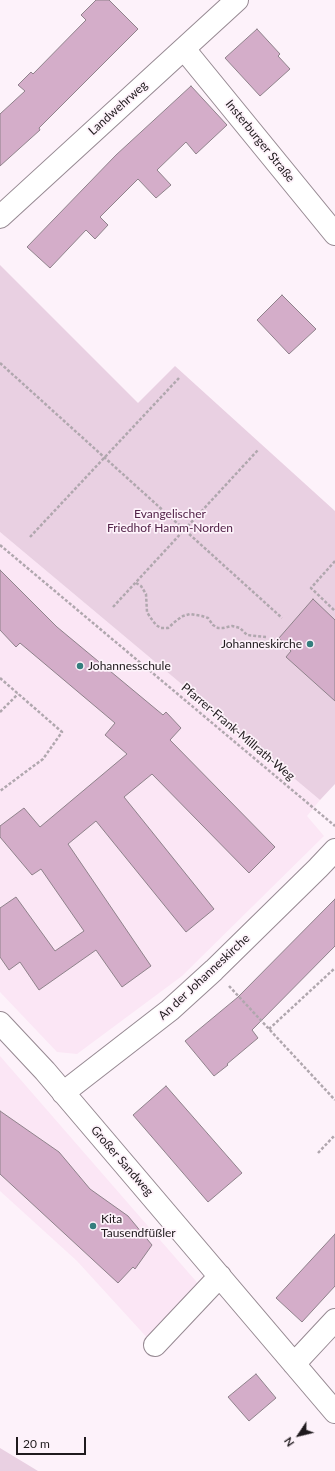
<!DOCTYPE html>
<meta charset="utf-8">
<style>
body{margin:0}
#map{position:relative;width:335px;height:1471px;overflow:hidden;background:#fdf2fa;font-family:Lato,sans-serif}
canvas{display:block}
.north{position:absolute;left:279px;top:1415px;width:40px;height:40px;-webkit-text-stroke:3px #fdf2fa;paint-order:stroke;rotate:235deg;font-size:11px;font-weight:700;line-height:16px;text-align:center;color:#1f1a1d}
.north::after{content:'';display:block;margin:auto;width:14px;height:18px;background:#1f1a1d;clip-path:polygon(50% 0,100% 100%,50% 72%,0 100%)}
.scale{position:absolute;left:16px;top:1437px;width:70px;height:18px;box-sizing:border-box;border:2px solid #1f1a1d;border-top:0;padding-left:5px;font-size:12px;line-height:14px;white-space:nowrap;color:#1f1a1d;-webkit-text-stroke:3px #fdf2fa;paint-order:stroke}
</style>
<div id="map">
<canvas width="335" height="1471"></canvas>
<div class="north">N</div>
<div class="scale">20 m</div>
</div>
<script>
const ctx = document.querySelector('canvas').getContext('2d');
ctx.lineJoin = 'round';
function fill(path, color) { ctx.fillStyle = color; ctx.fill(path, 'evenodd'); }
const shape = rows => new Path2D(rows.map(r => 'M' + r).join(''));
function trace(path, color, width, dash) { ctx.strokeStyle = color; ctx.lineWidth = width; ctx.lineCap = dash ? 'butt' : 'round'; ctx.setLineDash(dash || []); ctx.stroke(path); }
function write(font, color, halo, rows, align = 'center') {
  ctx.font = font + ' Lato,sans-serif'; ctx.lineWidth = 3.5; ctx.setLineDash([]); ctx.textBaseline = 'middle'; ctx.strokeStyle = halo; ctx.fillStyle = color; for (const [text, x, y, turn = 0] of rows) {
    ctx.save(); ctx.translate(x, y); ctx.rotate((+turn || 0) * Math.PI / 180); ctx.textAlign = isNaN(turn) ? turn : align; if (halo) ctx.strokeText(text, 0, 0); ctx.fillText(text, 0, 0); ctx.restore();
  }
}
fill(shape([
 [0,532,320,800,307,816,324,836,182,976,77,1054,57,1052,0,992],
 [0,1056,201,1287,151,1342,77,1261,0,1191]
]), '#fbe6f5');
fill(shape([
 [0,265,138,403,175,366,335,511,335,784,320,800,0,532],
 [0,1448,38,1471,0,1471]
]), '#e9d0e2');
const building = shape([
 [96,0,109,0,138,29,39,128,40,130,0,166,0,114,25,91,18,85,31,72,33,74,86,20,81,15,96,0],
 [257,29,280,54,278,56,290,69,260,96,225,58,257,29],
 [191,86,227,125,196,154,186,142,157,170,171,185,156,198,138,179,100,217,108,225,95,239,86,230,50,268,27,247,116,155,191,86],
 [282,295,316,329,289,354,257,320,282,295],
 [0,570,57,627,163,715,166,712,181,728,170,740,275,847,249,873,152,774,124,797,214,909,186,932,96,821,68,844,151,966,122,987,96,950,39,990,20,962,9,970,0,957,0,908,16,897,55,951,84,931,41,869,32,875,0,837,0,826,24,808,40,827,127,754,105,735,115,723,20,643,16,647,0,630,0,570],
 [313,599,335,620,335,701,286,657,291,651,279,638,313,599],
 [335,899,335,946,252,1030,258,1038,227,1064,228,1065,214,1076,185,1041,238,997,335,899],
 [166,1086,242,1173,208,1202,133,1115,166,1086],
 [0,1111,59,1152,90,1189,128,1216,152,1245,135,1269,133,1267,118,1283,0,1174,0,1111],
 [335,1234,335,1286,302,1322,276,1298,335,1234],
 [256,1374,276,1398,249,1421,228,1397,256,1374]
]);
fill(building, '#d4adc9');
trace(building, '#8f828b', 1);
const minor = shape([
 [184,49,335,234],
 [0,217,237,0],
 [0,1023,45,1071,335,1412],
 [63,1093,170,1010,214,970,318,868,335,850],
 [155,1345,220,1276],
 [294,1364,335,1320]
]);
trace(minor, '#968992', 24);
trace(shape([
 [0,363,282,618],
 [30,537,179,378],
 [0,545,335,826],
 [335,561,311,588,335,611],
 [136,583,141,586,146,594,147,612,150,617,156,625,161,628,168,628,177,620,183,616,190,614,202,616,208,618,213,625,218,628,223,628,232,626,240,628,247,635,266,637],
 [113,607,258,450],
 [0,678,62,732,43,759,0,791],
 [0,712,18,694],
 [229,986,335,1100],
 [269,1029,335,968],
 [318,1153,335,1135]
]), '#b0a7ae', 2.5, [3, 2]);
trace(minor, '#fff', 22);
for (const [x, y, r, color] of [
 [310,644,4,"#357e7e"],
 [80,666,4,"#357e7e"],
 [93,1226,4,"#357e7e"]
]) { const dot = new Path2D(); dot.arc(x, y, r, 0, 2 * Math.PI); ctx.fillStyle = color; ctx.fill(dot); trace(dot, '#fdf2fa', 1.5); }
write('12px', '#1f1a1d', '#fdf2fa', [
 ["Landwehrweg",118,108,-42],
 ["Insterburger Straße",260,141,51],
 ["Pfarrer-Frank-Millrath-Weg",238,732,40],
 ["An der Johanneskirche",204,977,-43],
 ["Großer Sandweg",122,1161,49]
]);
write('12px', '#532349', '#fdf2fa', [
 ["Evangelischer",170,514],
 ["Friedhof Hamm-Norden",170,528]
]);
write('12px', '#1f1a1d', '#fdf2fa', [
 ["Johanneskirche",302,644,"right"],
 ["Johannesschule",88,666],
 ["Kita",101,1219],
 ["Tausendfüßler",101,1233]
], 'left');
</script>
